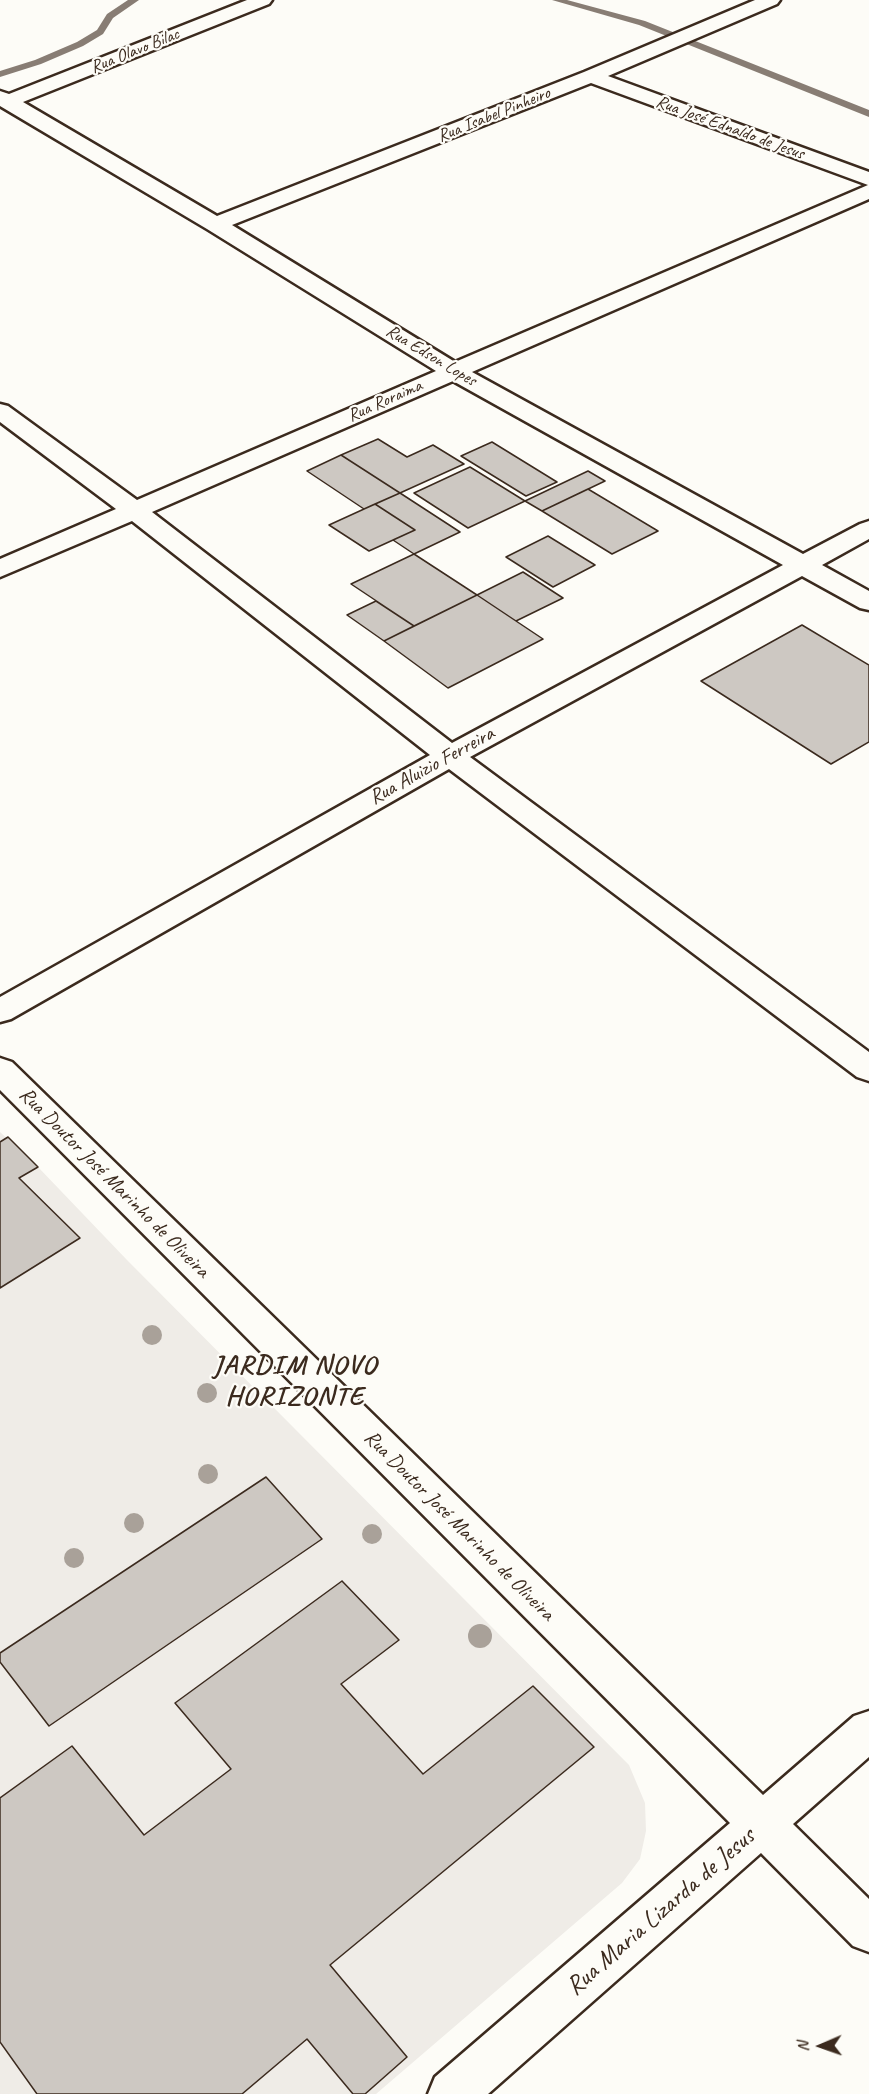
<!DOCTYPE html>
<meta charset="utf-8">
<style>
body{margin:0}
#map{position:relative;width:869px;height:2094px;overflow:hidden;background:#fdfcf7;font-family:Caveat,sans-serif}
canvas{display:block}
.north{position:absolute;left:791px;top:2016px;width:60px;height:60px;-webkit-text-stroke:4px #fdfcf7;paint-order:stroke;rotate:268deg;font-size:16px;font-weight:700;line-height:24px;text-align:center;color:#3b2a1e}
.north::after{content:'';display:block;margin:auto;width:21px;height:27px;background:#3b2a1e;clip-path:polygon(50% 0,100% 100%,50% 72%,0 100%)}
</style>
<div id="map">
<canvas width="869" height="2094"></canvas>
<div class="north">N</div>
</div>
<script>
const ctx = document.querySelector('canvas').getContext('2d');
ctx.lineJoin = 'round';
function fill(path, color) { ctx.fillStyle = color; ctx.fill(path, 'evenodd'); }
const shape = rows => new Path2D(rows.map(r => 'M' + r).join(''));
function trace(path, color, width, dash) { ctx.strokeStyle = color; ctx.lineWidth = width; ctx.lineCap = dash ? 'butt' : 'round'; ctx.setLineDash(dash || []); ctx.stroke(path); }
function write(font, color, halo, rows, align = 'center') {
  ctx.font = font + ' Caveat,sans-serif'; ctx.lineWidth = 4.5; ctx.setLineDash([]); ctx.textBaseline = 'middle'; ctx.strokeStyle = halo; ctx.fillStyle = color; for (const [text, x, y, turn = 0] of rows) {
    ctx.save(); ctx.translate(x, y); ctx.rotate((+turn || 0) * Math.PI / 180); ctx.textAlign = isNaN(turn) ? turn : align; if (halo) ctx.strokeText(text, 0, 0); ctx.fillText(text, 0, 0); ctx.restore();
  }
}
fill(shape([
 [0,1132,38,1167,127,1260,629,1765,645,1803,646,1831,640,1859,622,1883,376,2094,0,2094]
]), '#efece7');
fill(shape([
 [128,0,139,0,113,18,103,34,83,46,41,64,0,77,0,71,35,60,77,42,97,30,107,14,128,0],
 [552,0,567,0,645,21,869,110,869,117,639,25,552,0]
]), '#887d74');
const building = shape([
 [378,439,407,457,433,445,464,464,400,493,341,455,378,439],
 [492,442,557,482,526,496,461,456,492,442],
 [341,455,400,493,364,509,307,471,341,455],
 [470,467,525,501,468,528,414,493,470,467],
 [588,471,605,481,542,511,525,501,588,471],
 [588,489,658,531,612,554,542,511,588,489],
 [400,493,460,532,414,554,393,540,415,530,375,504,400,493],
 [375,504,415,530,369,551,329,525,375,504],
 [548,536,595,565,553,587,506,557,548,536],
 [414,554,477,595,414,626,351,584,414,554],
 [523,572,563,598,516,621,477,595,523,572],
 [477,595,543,639,448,688,384,641,477,595],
 [376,601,414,626,384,641,347,615,376,601],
 [802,625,869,665,869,742,831,764,701,681,802,625],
 [8,1137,38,1167,19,1178,80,1238,0,1288,0,1142,8,1137],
 [266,1477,322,1539,49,1726,0,1662,0,1653,266,1477],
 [342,1581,399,1640,341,1684,423,1774,533,1686,594,1747,330,1965,407,2057,365,2094,353,2094,307,2039,242,2094,37,2094,0,2042,0,1798,72,1746,144,1835,231,1769,175,1703,342,1581]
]);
fill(building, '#cdc8c2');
trace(building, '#3b2a1e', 1.5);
const minor = shape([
 [247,0,272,0,269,4,23,102,217,216,584,72,755,0,780,0,777,4,608,76,869,172,869,199,472,372,803,554,860,524,869,521,869,539,822,565,869,591,869,610,860,608,802,576,470,757,869,1052,869,1081,857,1077,449,769,11,1019,0,1022,0,997,430,755,132,521,0,577,0,559,116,509,0,422,0,404,8,406,137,500,436,371,207,229,0,106,0,91,9,94,247,0],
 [591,83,868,185,455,362,232,225,591,83],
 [453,381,783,565,452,743,152,512,453,381],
 [0,1058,12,1062,763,1795,854,1716,869,1711,869,1757,793,1824,869,1899,869,1952,853,1946,761,1853,488,2094,428,2094,435,2077,730,1823,0,1090,0,1058]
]);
trace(minor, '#3b2a1e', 5);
fill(minor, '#fdfcf7');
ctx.fillStyle = '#a9a199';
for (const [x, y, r] of [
 [152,1335,10],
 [207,1393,10],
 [208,1474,10],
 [134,1523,10],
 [372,1534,10],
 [74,1558,10],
 [480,1636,12]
]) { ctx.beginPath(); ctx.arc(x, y, r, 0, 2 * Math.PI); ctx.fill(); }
write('18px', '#3b2a1e', '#fdfcf7', [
 ["Rua Olavo Bilac",135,51,-22],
 ["Rua Isabel Pinheiro",494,115,-22],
 ["Rua José Ednaldo de Jesus",730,128,20],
 ["Rua Edson Lopes",431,356,31],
 ["Rua Roraima",385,401,-24]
]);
write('21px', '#3b2a1e', '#fdfcf7', [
 ["Rua Aluizio Ferreira",432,766,-29],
 ["Rua Doutor José Marinho de Oliveira",114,1183,45],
 ["Rua Doutor José Marinho de Oliveira",459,1526,45]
]);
write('26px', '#3b2a1e', '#fdfcf7', [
 ["Rua Maria Lizarda de Jesus",661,1912,-41]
]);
ctx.letterSpacing = '1.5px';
write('bold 27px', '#3b2a1e', '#fdfcf7', [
 ["JARDIM NOVO",295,1366],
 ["HORIZONTE",295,1397]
]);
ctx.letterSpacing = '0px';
</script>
